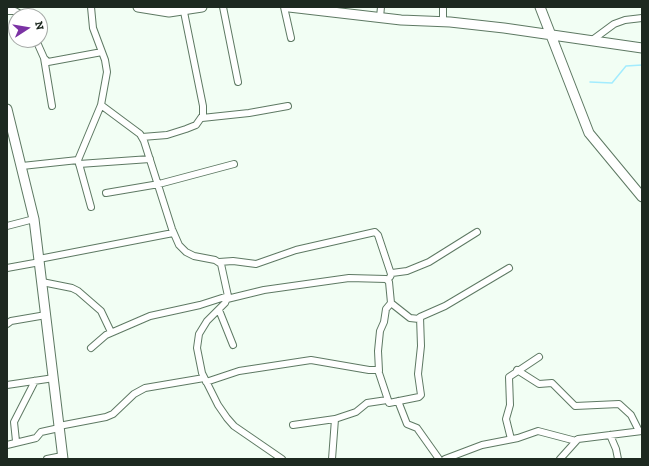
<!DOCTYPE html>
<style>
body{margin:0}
#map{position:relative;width:649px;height:466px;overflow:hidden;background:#f2fef4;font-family:"Zilla Slab",serif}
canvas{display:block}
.frame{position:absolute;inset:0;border:8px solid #1d2920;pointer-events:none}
.north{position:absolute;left:8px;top:8px;width:40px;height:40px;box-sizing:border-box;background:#fff;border:1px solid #a5a9a6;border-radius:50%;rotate:78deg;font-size:11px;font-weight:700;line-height:16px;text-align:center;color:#1d2920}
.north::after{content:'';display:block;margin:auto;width:14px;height:18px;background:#7b32a4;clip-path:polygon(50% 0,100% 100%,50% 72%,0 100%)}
</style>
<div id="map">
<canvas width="649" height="466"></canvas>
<div class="frame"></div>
<div class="north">N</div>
</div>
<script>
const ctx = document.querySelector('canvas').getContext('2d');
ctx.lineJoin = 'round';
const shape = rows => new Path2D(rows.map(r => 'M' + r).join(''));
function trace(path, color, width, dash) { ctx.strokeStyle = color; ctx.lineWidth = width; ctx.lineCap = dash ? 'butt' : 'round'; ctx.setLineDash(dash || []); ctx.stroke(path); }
trace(shape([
 [590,82,612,83,626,66,642,65]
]), '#a3ecfe', 1.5);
const street = shape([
 [223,7,238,82],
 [284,7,291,38],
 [443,7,443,22],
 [7,11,15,11,24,16],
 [380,17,381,7],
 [36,40,44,58,48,62,102,52],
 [591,41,614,24,625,20,642,18],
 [44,58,52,106],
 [101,105,140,134,144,141,172,229,179,245,186,252,194,256,215,260,221,264,228,296,225,303,207,321,199,334,197,348,202,373,218,405,227,418,234,426,282,459],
 [202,118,249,113,288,106],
 [142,137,167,135,186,129,196,125,203,115,203,106,183,7],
 [79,164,150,159],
 [22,166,78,160],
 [106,193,159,184,234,164],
 [91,207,78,160,101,105,107,72,105,60,93,28,91,7],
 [7,226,34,219],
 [39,259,173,233],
 [219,262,233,261,256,264,296,250,375,232,378,235,391,274],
 [7,268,40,262],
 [390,277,392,273,407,271,429,262,477,232],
 [42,282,72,288,78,291,101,311,111,332],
 [227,299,264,290,349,278,386,279,389,282,391,303,410,318,419,319],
 [219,310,233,345],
 [7,324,11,321,46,315],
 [91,348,106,335,150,316,200,305,228,296],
 [517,370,539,384,552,383,575,406,619,404,631,415,639,431],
 [379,371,378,351,380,331,384,322,386,309,391,303],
 [206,382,239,371,311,360,369,370,378,370,389,403,419,397,421,395,418,374,421,346,420,317,445,306,509,268],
 [7,385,54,378],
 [398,401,407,424,417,428,439,459],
 [293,425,335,419],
 [59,426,106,417,113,414,134,394,145,388,204,378],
 [610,435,616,449,618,459],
 [511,439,506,419,510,405,509,377,539,357],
 [16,441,14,422,35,381],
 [7,445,36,438,41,432,59,428],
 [47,459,62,456],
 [332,459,335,419,356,412,367,403,387,400],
 [445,459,482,445,518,438,538,431,576,441],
 [560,459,578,439,642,431]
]);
const secondary = shape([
 [138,7,169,12,202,7],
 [289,7,401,20,450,22,504,28,642,48],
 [540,7,589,133,642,197],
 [7,109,34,219,63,459]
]);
trace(street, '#5e7963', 8);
trace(secondary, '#5e7963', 11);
trace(street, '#fff', 6);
trace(secondary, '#fff', 9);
</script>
